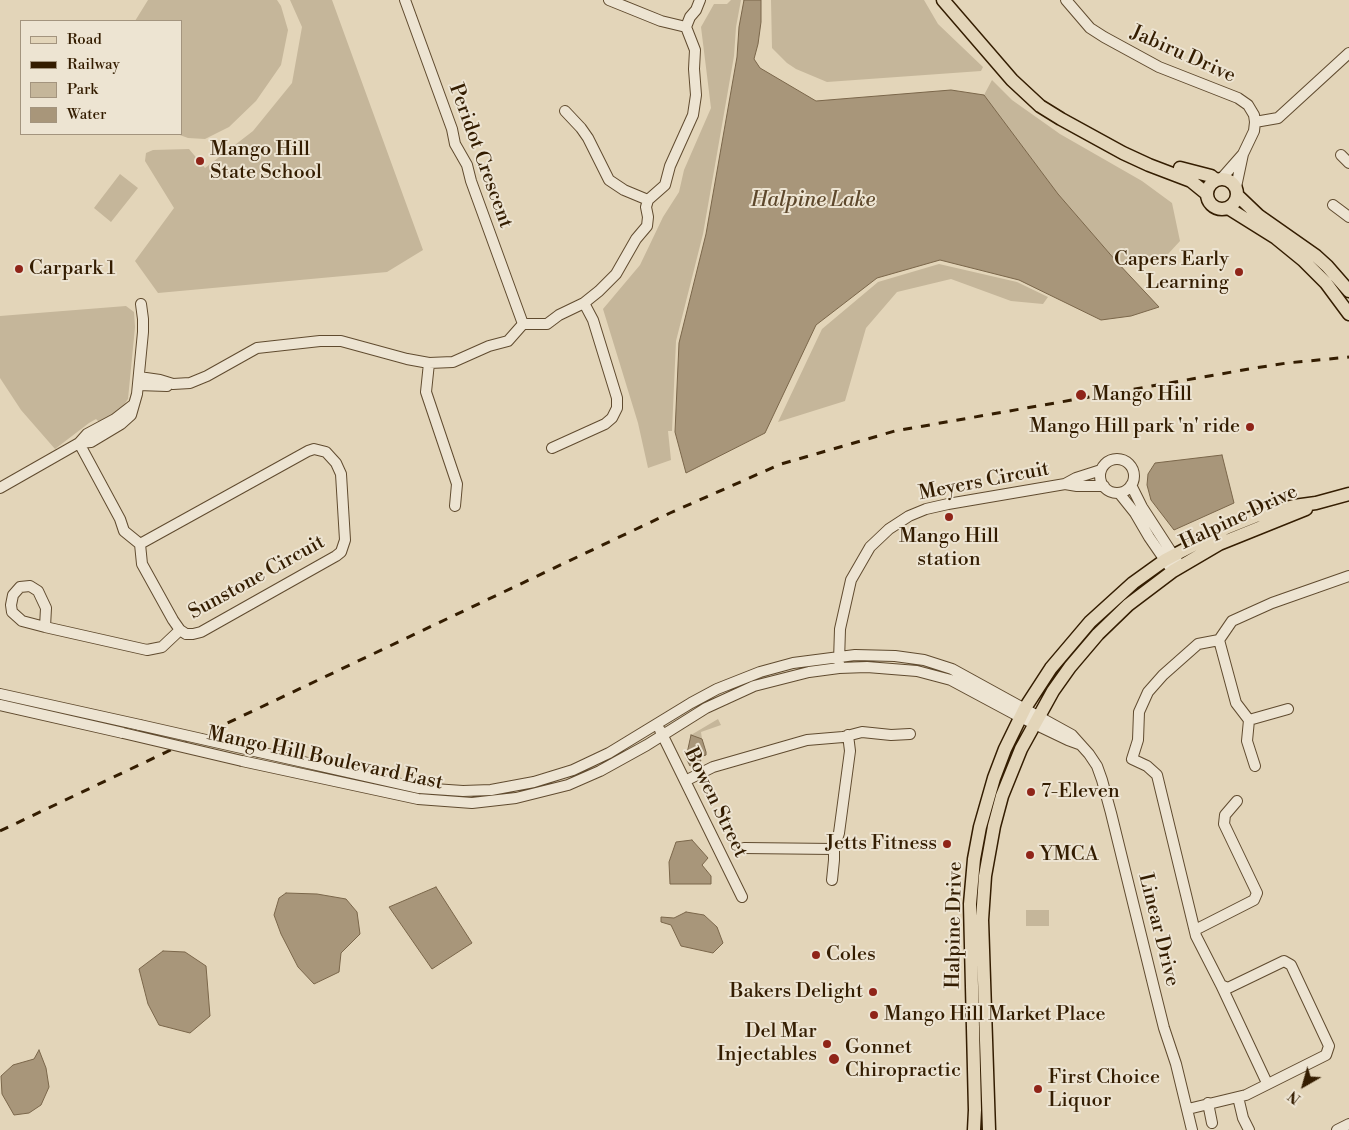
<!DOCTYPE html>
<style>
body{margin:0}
#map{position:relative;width:1349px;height:1130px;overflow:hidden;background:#e3d5b9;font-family:"Libre Bodoni",serif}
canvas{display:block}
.legend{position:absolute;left:20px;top:20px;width:162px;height:115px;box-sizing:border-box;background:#ede4d2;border:1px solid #a3947e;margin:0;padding:6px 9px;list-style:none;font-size:15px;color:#341d01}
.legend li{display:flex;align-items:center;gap:10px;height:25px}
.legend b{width:25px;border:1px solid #a3947e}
.north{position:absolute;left:1279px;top:1060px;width:50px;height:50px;-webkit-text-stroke:4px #ede4d2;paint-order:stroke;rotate:218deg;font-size:14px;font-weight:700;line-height:20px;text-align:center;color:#341d01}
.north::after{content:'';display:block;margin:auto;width:18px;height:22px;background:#341d01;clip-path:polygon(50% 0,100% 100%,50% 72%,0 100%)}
</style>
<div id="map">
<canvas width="1349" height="1130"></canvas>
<ul class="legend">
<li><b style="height:6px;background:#e3d5b9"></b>Road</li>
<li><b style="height:6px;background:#341d01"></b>Railway</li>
<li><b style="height:14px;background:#c5b69a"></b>Park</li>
<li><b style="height:14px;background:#a8967a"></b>Water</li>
</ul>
<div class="north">N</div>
</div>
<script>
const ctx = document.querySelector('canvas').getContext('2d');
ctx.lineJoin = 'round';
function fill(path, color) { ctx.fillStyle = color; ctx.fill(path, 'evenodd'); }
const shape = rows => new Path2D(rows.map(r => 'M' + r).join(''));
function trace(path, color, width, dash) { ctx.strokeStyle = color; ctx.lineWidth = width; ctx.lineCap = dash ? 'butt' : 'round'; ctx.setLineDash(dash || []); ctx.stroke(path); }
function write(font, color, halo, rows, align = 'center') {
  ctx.font = font + ' "Libre Bodoni",serif'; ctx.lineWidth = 4; ctx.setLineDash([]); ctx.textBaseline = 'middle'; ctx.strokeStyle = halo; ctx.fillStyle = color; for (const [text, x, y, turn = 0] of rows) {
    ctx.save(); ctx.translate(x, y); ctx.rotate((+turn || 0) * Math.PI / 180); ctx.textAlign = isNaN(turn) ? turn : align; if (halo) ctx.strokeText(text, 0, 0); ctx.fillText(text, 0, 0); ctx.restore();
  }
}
fill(shape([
 [148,0,277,0,281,6,288,30,281,65,256,101,229,127,205,139,188,138,177,134,181,134,181,21,135,21],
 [290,0,332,0,423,250,387,272,158,293,135,261,174,208,145,161,146,153,153,150,189,149,205,168,253,131,292,83,302,27],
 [731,0,741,0,736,27,734,56,703,234,676,341,672,431,668,431,671,460,648,468,638,423,603,309,640,265,663,217,679,192,684,170,711,108,701,27,714,4,727,4],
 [771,0,924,0,938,24,983,67,981,71,827,82,796,69,787,63,772,48],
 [992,80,1012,100,1060,134,1142,181,1172,203,1180,241,1158,265,1116,261,1058,194,984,95],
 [120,174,138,188,111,222,94,208],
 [939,264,1017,282,1048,297,1043,304,1011,301,951,279,897,292,866,328,845,401,778,422,822,329,878,282],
 [126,306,134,312,135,327,128,399,121,409,100,423,96,419,89,423,55,449,21,410,0,378,0,316],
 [718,719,721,725,701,732,702,739,691,735],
 [1026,910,1049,910,1049,926,1026,926]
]), '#c5b69a');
const water = shape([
 [744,0,761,0,761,22,758,44,754,59,760,68,816,101,951,90,984,95,1058,194,1116,261,1159,307,1131,316,1101,320,1019,280,940,260,877,278,816,325,765,433,686,473,675,432,679,343,706,234,737,57,739,27,744,0],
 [1222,455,1234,503,1174,530,1151,500,1147,485,1148,474,1155,463,1222,455],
 [691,735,702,739,706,752,706,755,699,757,701,761,690,766,686,758,691,735],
 [692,840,708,858,702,865,711,876,711,884,670,884,669,862,676,842,692,840],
 [436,887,472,943,432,969,389,907,436,887],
 [286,893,317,894,346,899,357,912,360,934,341,953,339,972,314,984,298,967,281,934,274,915,279,898,286,893],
 [686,912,704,915,717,927,723,943,713,953,681,946,671,925,661,922,661,917,674,918,686,912],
 [163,951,185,952,206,966,210,1016,190,1033,159,1025,148,1004,139,969,163,951],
 [39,1050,46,1068,49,1087,41,1105,29,1113,14,1115,2,1094,1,1076,13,1065,34,1059,39,1050]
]);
fill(water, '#a8967a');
trace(water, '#7a664a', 1);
const minor = shape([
 [405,0,452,129,455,144,467,165,471,181,523,324],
 [609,0,661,21,686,27],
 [1066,0,1090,28,1104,37,1159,67,1238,98,1248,105,1254,115,1255,122,1254,131,1243,154,1221,179],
 [565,111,581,128,588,138,609,180,624,190,648,200],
 [1255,122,1278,118,1349,53],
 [1341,155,1349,163],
 [1236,187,1243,154],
 [1333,205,1349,217],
 [429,363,426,392,457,484,455,506],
 [139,377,160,380,173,384,190,383,207,376,257,348,320,341,341,341,407,359,429,363,453,362,489,346,508,341,523,324,547,324,559,315,584,303,599,291,616,274,636,239,647,226,648,217,646,207,648,200,665,185,670,166,693,115,696,95,694,69,695,50,686,27,690,17,696,10,700,0],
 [138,385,167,386],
 [79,443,120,519,124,531,140,544,142,564,173,620,180,630,186,634,193,634,201,632,336,556,341,552,345,540,341,474,336,463,326,452,314,449,308,451,140,544],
 [79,443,87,434,115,419,133,405],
 [552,448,605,424,612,418,617,408,617,398,593,320,584,303],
 '1100 476a17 17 0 1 1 34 0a17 17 0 1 1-34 0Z',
 [1065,484,1077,486,1104,486],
 [1131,485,1142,507,1177,561],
 [0,488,79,443,91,442,121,424,131,415,137,394,143,332,143,319,141,304],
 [1119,493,1135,513,1149,537,1169,566],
 [45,627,46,608,38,591,30,586,20,587,13,595,11,605,12,612,22,621,45,627,147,650,162,647,180,630],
 [1219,640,1236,703,1249,720,1247,741,1255,766],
 [839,661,840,629,851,580,870,547,889,529,909,516,926,509,948,504,1065,484,1076,478,1101,470],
 [0,694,140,725],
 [0,705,123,733],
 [1249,720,1288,709],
 [660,730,742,897],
 [259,752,419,788,463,791,491,790,534,782,573,770,609,753,691,703,717,689,760,672,793,663,855,655,895,656,924,660,952,669,1072,735,1089,754,1097,766,1102,780,1111,813,1155,992,1164,1028,1176,1064,1192,1130],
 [242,761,418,799,472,803,516,798,568,785,600,771,647,745,706,708,754,686,809,672,839,668,867,667,917,671,951,680,1020,717,1068,740,1079,744],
 [685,781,713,767,807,740,843,737,862,732,891,735,910,734],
 [744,848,834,849],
 [832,880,834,860,834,849,839,833,850,751,848,735],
 [1195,930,1254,900,1257,893,1224,824,1225,815,1237,801],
 [1221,985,1267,1083],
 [1238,1097,1243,1118,1249,1130],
 [1208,1103,1212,1123],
 [1188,1109,1246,1095,1326,1055,1329,1046,1291,965,1284,961,1228,988,1221,985,1196,936,1157,775,1147,766,1132,759,1138,740,1139,712,1148,692,1163,675,1198,644,1219,640,1232,621,1272,603,1349,576],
 [1337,1130,1349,1124]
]);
const major = shape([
 [943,0,1012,80,1040,106,1061,119,1123,153,1149,165,1191,181,1207,194],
 [1180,168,1211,176,1216,180],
 '1207 194a15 15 0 1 1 30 0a15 15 0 1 1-30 0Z',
 [1237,195,1259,216,1316,256,1327,266,1349,291],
 [1228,208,1276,238,1303,260,1326,283,1349,314],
 [974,1130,975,1110,970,904,974,859,980,827,994,778,1005,749,1025,708,1051,668,1090,622,1133,583,1165,560,1226,528,1256,516,1294,506,1316,503,1349,494],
 [989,1130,982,920,985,876,994,826,1002,796,1021,749,1053,691,1070,667,1098,634,1128,605,1173,571,1219,544,1306,509]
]);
trace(minor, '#604b2f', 12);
trace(major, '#341d01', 15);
trace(minor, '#ede4d2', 10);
trace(major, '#e3d5b9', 12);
trace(shape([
 [0,831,670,513,781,464,895,431,1249,369,1287,363,1349,357]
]), '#341d01', 3, [9, 9]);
const minorBridge = shape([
 [140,725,259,752],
 [123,733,242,761]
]);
trace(minorBridge, '#604b2f', 12, []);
trace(minorBridge, '#ede4d2', 10);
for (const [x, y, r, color] of [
 [200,161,5,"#8f2418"],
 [19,269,5,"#8f2418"],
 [1239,272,5,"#8f2418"],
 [1081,395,6,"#8f2418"],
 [1250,427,5,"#8f2418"],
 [949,517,5,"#8f2418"],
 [1031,792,5,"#8f2418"],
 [947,844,5,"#8f2418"],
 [1030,855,5,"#8f2418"],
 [816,955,5,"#8f2418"],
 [873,992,5,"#8f2418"],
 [874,1015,5,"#8f2418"],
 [827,1044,5,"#8f2418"],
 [834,1059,6,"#8f2418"],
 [1038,1089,5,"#8f2418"]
]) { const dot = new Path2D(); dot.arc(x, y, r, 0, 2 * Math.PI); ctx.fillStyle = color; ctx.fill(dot); trace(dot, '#ede4d2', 2); }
write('20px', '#341d01', '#ede4d2', [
 ["Jabiru Drive",1183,55,24],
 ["Peridot Crescent",480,156,70],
 ["Meyers Circuit",984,482,-11],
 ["Halpine Drive",1239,518,-25],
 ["Sunstone Circuit",257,578,-29],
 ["Mango Hill Boulevard East",325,759,12],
 ["Bowen Street",715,803,64],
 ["Halpine Drive",955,925,-89],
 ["Linear Drive",1158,930,76]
]);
write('20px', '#341d01', '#ede4d2', [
 ["Mango Hill",210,150],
 ["State School",210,173],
 ["Capers Early",1229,260,"right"],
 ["Learning",1229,283,"right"],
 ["Carpark 1",29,269],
 ["Mango Hill",1092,395],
 ["Mango Hill park 'n' ride",1240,427,"right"],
 ["Mango Hill",949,537,"center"],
 ["station",949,560,"center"],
 ["7-Eleven",1041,792],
 ["Jetts Fitness",937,844,"right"],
 ["YMCA",1040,855],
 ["Coles",826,955],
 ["Bakers Delight",863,992,"right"],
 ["Mango Hill Market Place",884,1015],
 ["Del Mar",817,1032,"right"],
 ["Injectables",817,1055,"right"],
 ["Gonnet",845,1048],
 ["Chiropractic",845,1071],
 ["First Choice",1048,1078],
 ["Liquor",1048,1101]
], 'left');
write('italic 21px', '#5d472b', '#ede4d2', [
 ["Halpine Lake",813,201]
]);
</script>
